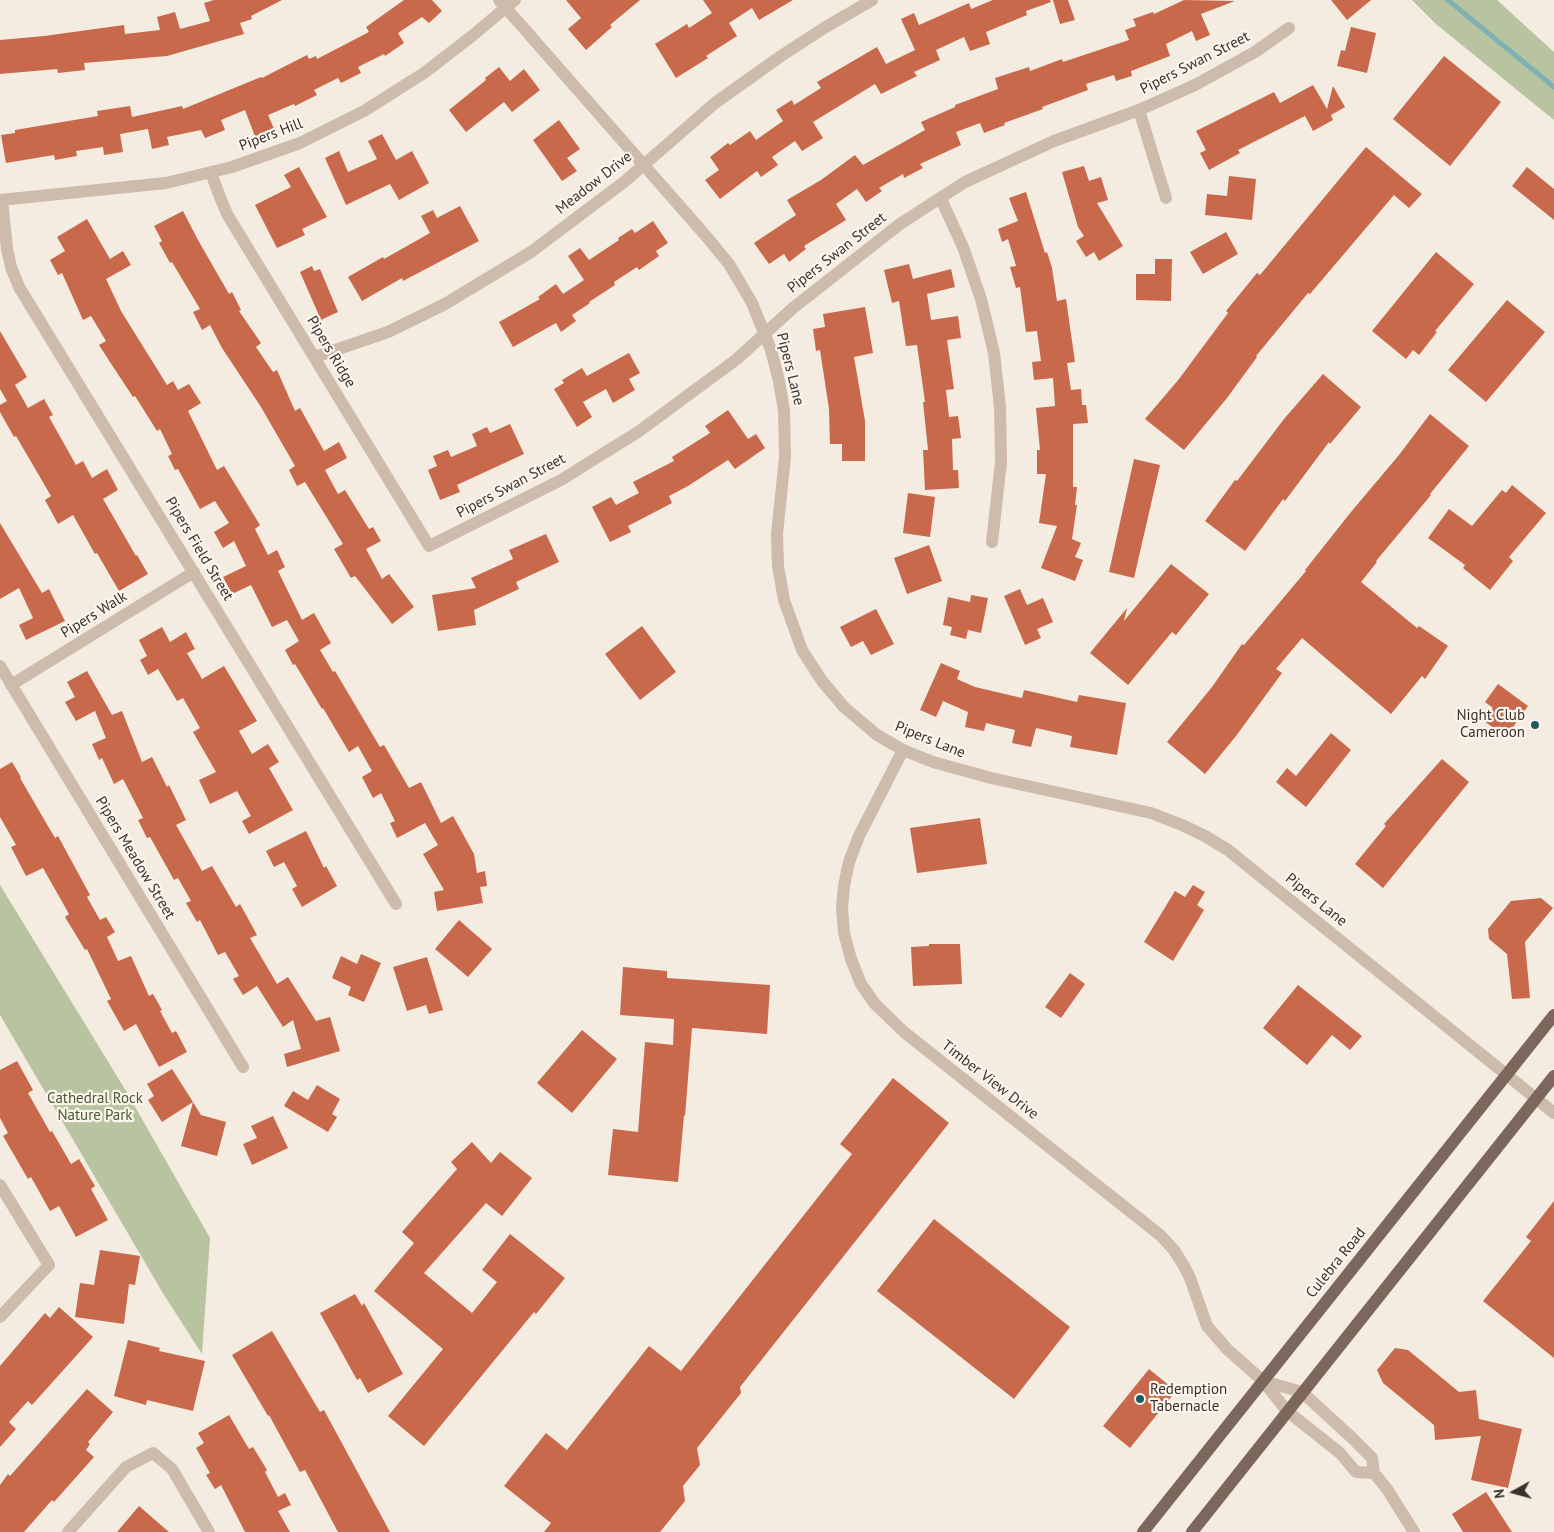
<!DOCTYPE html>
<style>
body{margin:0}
#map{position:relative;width:1554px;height:1532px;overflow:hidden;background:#f4ebe1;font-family:"PT Sans",sans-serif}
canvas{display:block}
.north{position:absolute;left:1489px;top:1467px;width:50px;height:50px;-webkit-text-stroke:4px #fbf5ee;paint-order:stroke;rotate:263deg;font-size:14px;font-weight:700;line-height:20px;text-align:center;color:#3b302b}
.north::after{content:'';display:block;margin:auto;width:18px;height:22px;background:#3b302b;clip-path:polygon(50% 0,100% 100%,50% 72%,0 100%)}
</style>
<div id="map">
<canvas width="1554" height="1532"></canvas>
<div class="north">N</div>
</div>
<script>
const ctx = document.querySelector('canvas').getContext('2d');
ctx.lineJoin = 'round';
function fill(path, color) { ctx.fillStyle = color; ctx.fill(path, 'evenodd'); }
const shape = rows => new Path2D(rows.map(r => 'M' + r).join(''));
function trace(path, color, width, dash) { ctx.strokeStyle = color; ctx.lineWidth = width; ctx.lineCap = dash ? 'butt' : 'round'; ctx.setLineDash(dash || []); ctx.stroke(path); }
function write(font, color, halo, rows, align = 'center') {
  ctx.font = font + ' "PT Sans",sans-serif'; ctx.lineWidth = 4.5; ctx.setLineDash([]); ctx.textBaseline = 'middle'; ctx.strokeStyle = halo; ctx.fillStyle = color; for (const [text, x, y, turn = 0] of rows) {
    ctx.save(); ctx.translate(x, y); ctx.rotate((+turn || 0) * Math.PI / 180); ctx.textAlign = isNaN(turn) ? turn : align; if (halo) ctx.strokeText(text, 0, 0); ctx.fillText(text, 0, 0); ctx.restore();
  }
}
fill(shape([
 [1412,0,1497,0,1554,52,1554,120,1436,24],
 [0,885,126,1091,210,1238,202,1354,164,1295,0,1015]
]), '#b8c4a0');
trace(shape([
 [1448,0,1554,87]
]), '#7fb0b2', 5);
fill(shape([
 [214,0,282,0,251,16,252,19,240,23,244,34,167,56,84,63,85,70,58,73,57,69,0,74,0,40,44,36,124,25,125,34,160,30,157,17,175,12,180,29,210,21,204,3],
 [404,0,432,0,442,11,429,23,422,17,398,33,404,43,385,56,384,54,358,67,361,73,341,83,338,78,314,90,317,95,295,106,294,104,268,115,275,131,256,139,245,110,221,120,225,130,205,138,201,130,167,137,169,145,152,149,148,129,120,134,123,152,104,155,103,147,76,151,77,156,55,160,54,155,6,163,1,135,15,133,15,130,98,116,97,111,130,106,132,117,182,106,183,109,261,77,262,78,307,55,309,59,316,56,317,59,369,32,366,27],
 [566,0,640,0,610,25,612,27,586,50,568,29,581,18],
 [703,0,793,0,759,20,752,8,729,23,737,36,706,56,708,58,676,78,655,44,687,24,689,28,712,13],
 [993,0,1050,0,1051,2,1026,11,1027,15,986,32,990,44,970,51,964,37,936,50,940,60,914,72,917,76,881,94,875,84,813,122,823,138,802,151,795,141,772,157,778,165,761,177,757,171,720,199,705,180,719,170,710,157,728,143,730,145,750,131,756,140,783,121,776,110,792,100,794,105,821,88,817,82,877,47,886,64,915,50,901,19,914,13,919,25,969,3,971,9],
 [1053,0,1068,0,1075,20,1060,24],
 [1184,0,1235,1,1201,14,1210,35,1196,41,1192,31,1166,44,1170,56,1131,71,1132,76,1116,81,1114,75,1086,84,1088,90,1042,107,1043,109,1004,123,1005,125,984,133,980,123,956,132,961,145,920,164,923,168,904,178,903,174,879,188,882,191,866,202,857,189,836,204,846,220,804,246,806,249,789,262,784,254,769,264,754,243,796,215,787,200,821,180,855,155,863,165,925,130,921,122,955,107,955,105,998,89,995,78,1029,67,1030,71,1062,59,1063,62,1129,40,1125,30,1136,26,1133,19,1153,12,1154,14],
 [1331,0,1371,0,1347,20],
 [1351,27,1376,33,1367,73,1337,66,1341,50,1345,51],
 [1444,56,1501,102,1450,166,1393,119],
 [499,67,510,81,524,69,540,90,512,112,504,102,466,132,449,110,486,80,485,78],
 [1313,85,1327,109,1333,86,1345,107,1331,115,1333,120,1313,131,1305,116,1238,150,1240,153,1209,170,1200,153,1206,150,1196,131,1274,92,1280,103],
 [559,120,580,149,567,158,577,171,562,181,533,140],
 [382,134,396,160,412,151,429,183,399,200,390,184,346,205,325,158,339,151,348,172,377,159,368,141],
 [1366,147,1422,194,1409,208,1394,195,1310,294,1308,293,1256,356,1257,357,1227,398,1184,450,1145,419,1179,379,1228,313,1226,311,1257,273,1260,275],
 [1084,166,1089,181,1101,177,1108,200,1097,203,1123,246,1099,261,1094,252,1086,257,1076,241,1084,236,1078,227,1062,172],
 [299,167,327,217,302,229,305,235,277,248,255,205,291,187,284,175],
 [1527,167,1554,189,1554,220,1512,186],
 [1229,176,1256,179,1252,220,1205,215,1207,194,1227,196],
 [1026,192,1045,253,1047,252,1052,268,1057,301,1066,299,1075,362,1067,363,1071,390,1081,389,1082,405,1086,405,1088,423,1073,424,1073,487,1077,487,1075,505,1077,505,1072,539,1081,543,1075,557,1083,560,1075,581,1041,568,1057,526,1039,523,1046,474,1037,474,1037,450,1040,450,1036,408,1055,406,1053,378,1034,380,1032,362,1041,361,1037,331,1026,332,1020,287,1016,288,1010,267,1016,266,1008,239,1002,242,998,229,1018,221,1009,198],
 [460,206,479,241,403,281,402,278,362,301,348,277,383,257,384,259,430,233,421,216,433,210,437,218],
 [183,211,198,240,229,294,232,292,241,310,239,311,261,343,256,347,273,372,277,370,295,411,300,408,324,451,339,442,347,458,325,470,338,494,345,490,369,529,373,527,381,541,366,549,382,579,389,574,414,607,392,624,355,576,351,578,334,549,343,544,305,482,297,486,289,470,295,466,261,407,222,348,210,325,202,330,193,312,200,309,172,262,170,263,159,243,162,241,154,226],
 [87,219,110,259,123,251,131,265,106,279,121,311,167,385,173,381,178,390,189,384,201,403,188,411,217,470,224,466,260,525,255,529,268,555,277,550,285,567,278,571,302,620,314,613,331,643,320,650,333,672,335,671,380,747,384,745,409,788,421,782,441,823,453,816,474,854,477,873,485,871,487,886,480,887,483,903,437,911,434,892,444,890,423,854,438,845,425,823,397,838,390,823,395,821,381,793,373,798,362,777,372,771,358,746,349,752,323,708,322,709,295,664,293,665,285,650,299,641,287,620,272,627,251,585,232,594,223,577,246,566,234,541,223,548,214,532,229,523,215,501,200,509,178,469,175,470,168,456,172,454,160,429,157,431,135,396,133,397,108,359,99,345,106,341,91,316,83,320,62,273,58,275,50,260,65,251,57,237],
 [653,221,668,243,656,251,659,256,639,270,637,267,614,282,615,285,589,302,590,303,572,315,576,321,561,332,556,323,513,347,499,322,540,299,538,297,556,284,563,294,584,280,568,256,580,248,589,260,619,240,618,238,632,229,635,233],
 [1226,232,1238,254,1203,274,1190,252],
 [1436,252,1474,284,1435,331,1437,332,1419,355,1413,350,1406,359,1372,331],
 [1155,259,1172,259,1171,301,1136,300,1136,274,1155,274],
 [909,264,913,279,951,269,955,287,927,294,931,320,958,316,961,338,947,340,954,389,946,390,949,417,958,416,961,438,952,439,953,470,958,470,959,488,925,490,923,450,928,450,923,402,925,402,917,345,906,346,899,301,892,303,884,270],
 [312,266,314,271,320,269,338,312,321,320,300,272],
 [1507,300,1545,332,1486,402,1448,370],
 [865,307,873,353,854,357,865,421,865,461,842,461,842,444,830,444,829,409,820,350,816,351,813,329,825,327,823,314],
 [0,331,27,377,15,385,28,408,44,399,53,415,49,417,76,465,83,461,92,478,107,469,118,490,103,499,136,556,137,555,148,574,119,591,97,553,95,554,73,515,58,524,45,500,51,496,16,436,14,437,0,412,0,405,7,401,0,389],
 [629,353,640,373,629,379,635,390,613,403,606,389,583,402,592,417,577,427,554,389,564,383,562,380,582,368,587,376],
 [1323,374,1361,407,1330,444,1329,442,1285,501,1283,499,1245,551,1205,521,1235,480,1237,481,1284,419],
 [728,410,748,439,756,434,765,448,735,469,728,460,688,486,669,496,672,503,628,526,631,532,610,542,592,507,611,497,616,505,639,493,633,482,674,461,672,457,710,433,705,426],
 [1430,414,1469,446,1430,494,1431,495,1376,561,1377,562,1361,582,1417,628,1419,626,1448,646,1425,679,1422,676,1391,714,1302,638,1276,669,1282,673,1236,736,1205,774,1167,742,1212,687,1242,644,1244,645,1306,571,1305,570,1351,512,1399,455],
 [510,424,524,454,457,485,460,492,440,500,428,470,437,466,433,456,448,450,451,457,477,446,472,434,487,427,490,433],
 [1134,459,1160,465,1134,578,1109,572],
 [1512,485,1546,513,1509,557,1513,561,1490,590,1463,568,1465,565,1428,538,1449,509,1472,526,1502,490,1506,493],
 [908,493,935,497,930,537,903,533],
 [0,523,42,593,49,589,65,621,26,640,19,625,33,618,19,588,0,599],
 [546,534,559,562,516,582,519,589,474,610,476,625,438,631,432,595,476,588,471,578,513,559,509,550],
 [929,545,942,581,907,594,894,558],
 [1171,564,1209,594,1176,635,1172,632,1128,685,1090,653,1127,608,1124,621],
 [1020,589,1027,605,1043,598,1053,622,1037,629,1041,638,1025,645,1004,596],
 [971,595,988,598,981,633,968,630,966,639,950,635,952,627,943,625,948,597,970,602],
 [876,609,894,644,871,655,863,641,851,647,840,627],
 [642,626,676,672,640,700,605,654],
 [162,627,170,642,186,632,195,649,187,653,202,679,224,666,257,721,239,731,252,754,268,744,279,762,269,768,293,810,249,834,242,821,251,816,237,791,210,804,199,780,216,772,193,732,200,728,183,698,177,701,158,669,148,675,140,660,147,656,139,640],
 [941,663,960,671,957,679,975,687,1022,698,1024,690,1077,702,1079,695,1126,703,1117,755,1070,747,1072,736,1036,728,1031,747,1012,743,1015,730,986,723,984,731,965,727,968,712,943,701,936,717,920,710],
 [87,671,112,715,122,711,142,762,152,757,167,787,169,785,186,820,176,825,202,871,212,866,236,907,240,904,257,935,250,938,277,984,288,977,316,1021,330,1017,340,1051,287,1067,284,1054,301,1049,293,1020,283,1027,257,986,243,995,233,979,239,976,225,952,218,955,200,920,197,922,186,903,191,901,178,878,174,880,150,837,147,838,138,820,143,818,123,779,114,784,102,758,99,760,92,744,106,738,95,711,76,721,65,702,75,697,67,682],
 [1498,684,1528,706,1506,737,1484,721,1493,708,1485,702],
 [1331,733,1351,750,1306,807,1276,782,1287,768,1296,776],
 [1442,759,1469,782,1383,888,1355,864,1386,826,1384,824],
 [12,762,21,777,20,778,55,838,58,836,90,895,87,897,100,920,106,917,115,932,107,937,118,961,131,956,149,996,153,994,162,1010,160,1011,172,1033,176,1031,187,1052,159,1067,136,1024,124,1031,107,1001,111,999,87,949,85,950,65,917,69,914,43,868,26,876,11,847,16,845,0,817,0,769],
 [980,818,987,864,917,873,910,828],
 [306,831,324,868,326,866,337,886,302,907,292,889,297,886,284,862,274,867,266,851],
 [1193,885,1205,892,1197,905,1204,910,1173,961,1144,942,1175,891,1185,897],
 [1541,898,1553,908,1525,942,1530,998,1512,999,1507,954,1489,939,1488,929,1511,901],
 [459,920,492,949,468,977,435,949],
 [929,944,960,944,962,984,913,986,911,947,929,946],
 [361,954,381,963,364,1002,348,995,351,987,332,978,341,956,357,964],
 [427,957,443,1010,429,1014,426,1005,407,1011,393,967],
 [623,967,667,971,667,978,770,985,767,1034,692,1028,685,1116,684,1115,678,1182,608,1175,613,1129,638,1132,645,1042,673,1045,674,1019,620,1015],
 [1070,973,1085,984,1061,1018,1045,1007],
 [1298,985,1362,1036,1350,1050,1332,1035,1307,1065,1263,1028],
 [582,1030,617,1059,572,1113,537,1083],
 [17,1061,33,1090,28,1093,50,1132,52,1131,71,1164,79,1159,95,1186,91,1189,108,1220,76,1237,59,1206,50,1211,31,1177,28,1179,3,1136,8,1133,0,1118,0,1070],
 [172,1069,193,1102,162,1122,148,1100,154,1096,147,1084],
 [893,1078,949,1123,740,1387,741,1393,697,1448,700,1465,683,1486,685,1501,660,1532,544,1532,551,1523,504,1486,546,1433,567,1450,649,1346,681,1371,852,1154,840,1144],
 [317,1085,340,1099,332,1114,337,1117,328,1132,284,1106,293,1091,308,1100],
 [193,1102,201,1115,226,1122,217,1156,181,1146],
 [273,1116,288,1148,252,1165,243,1144,257,1138,251,1126],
 [472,1142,491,1163,500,1152,532,1178,502,1216,486,1203,424,1273,472,1313,497,1282,482,1270,510,1234,565,1278,536,1314,534,1312,424,1446,388,1416,443,1349,374,1291,414,1243,402,1232,457,1169,451,1162],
 [1554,1201,1554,1358,1483,1301,1531,1241,1526,1237],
 [934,1219,1070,1327,1014,1399,877,1291],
 [100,1250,140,1256,135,1285,129,1284,124,1324,75,1317,80,1283,94,1285],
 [355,1294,362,1306,364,1303,403,1374,368,1393,360,1378,357,1380,320,1313],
 [59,1307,93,1337,32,1405,28,1401,9,1422,16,1429,0,1447,0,1366,45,1313,50,1318],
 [272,1331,320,1412,324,1410,390,1532,338,1532,305,1470,300,1472,269,1415,268,1416,232,1355],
 [128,1340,160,1348,159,1351,205,1361,193,1411,147,1400,146,1405,114,1396],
 [1395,1348,1408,1350,1459,1392,1476,1390,1479,1419,1522,1429,1508,1488,1471,1480,1481,1436,1435,1440,1434,1425,1383,1383,1377,1370],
 [1149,1369,1176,1391,1130,1448,1103,1426],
 [87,1389,113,1412,88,1442,90,1444,86,1450,94,1457,54,1502,52,1500,24,1532,0,1532,0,1485,8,1474,10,1476],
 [229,1415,249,1449,253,1447,267,1470,265,1472,278,1497,285,1493,291,1505,278,1511,290,1532,245,1532,221,1485,215,1489,206,1475,210,1473,196,1448,204,1443,198,1433],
 [1486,1492,1512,1532,1463,1532,1452,1514],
 [139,1506,169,1532,117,1532]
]), '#c8694b');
trace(shape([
 [499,0,706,236,729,264,752,303,771,350,779,381,784,411,785,457,777,534,778,566,784,600,802,650,822,681,844,707,877,735,903,750,933,762,991,778,1151,813,1182,825,1205,836,1228,850,1554,1113],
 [1139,110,1166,198],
 [211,173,220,197,227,214,429,546,561,480,638,432,737,359,793,308,900,224,965,182,1054,141,1139,110,1195,85,1255,52,1289,28],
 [941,199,963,247,981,299,994,353,1000,407,1001,462,992,542],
 [0,200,166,183,232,167,300,143,364,111,424,73,472,36,515,0],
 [2,200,7,249,11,267,19,287,396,904],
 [315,357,388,332,445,304,531,252,624,182,715,103,781,56,824,28,872,0],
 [0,666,243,1067],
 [11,685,194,572],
 [903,750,859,836,849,862,844,886,842,908,844,933,851,959,861,984,875,1004,904,1032,1160,1235,1174,1250,1184,1266,1190,1278,1207,1326,1227,1349,1263,1381,1287,1411,1340,1453,1356,1472,1374,1473],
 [0,1185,49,1265,0,1317],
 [1263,1381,1302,1392,1351,1437,1372,1458,1374,1473,1387,1489,1414,1532],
 [68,1532,126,1467,153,1453,172,1469,209,1532]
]), '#cdbbac', 12);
trace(shape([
 [1143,1532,1554,1015],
 [1192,1532,1554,1076]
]), '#7d675c', 12);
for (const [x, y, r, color] of [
 [1535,725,5,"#1f5a5e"],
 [1140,1399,5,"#1f5a5e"]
]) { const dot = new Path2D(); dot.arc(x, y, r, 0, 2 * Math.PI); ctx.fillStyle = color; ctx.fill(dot); trace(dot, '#fbf5ee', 2); }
write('15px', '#3b302b', '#fbf5ee', [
 ["Pipers Swan Street",1195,63,-27],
 ["Pipers Hill",271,135,-21],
 ["Meadow Drive",594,183,-38],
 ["Pipers Swan Street",837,253,-38],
 ["Pipers Ridge",331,352,59],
 ["Pipers Lane",790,369,76],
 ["Pipers Swan Street",511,486,-28],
 ["Pipers Field Street",199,549,59],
 ["Pipers Walk",94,615,-32],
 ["Pipers Lane",930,740,22],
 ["Pipers Meadow Street",135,858,59],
 ["Pipers Lane",1316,900,39],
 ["Timber View Drive",990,1080,38],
 ["Culebra Road",1336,1263,-51]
]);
write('15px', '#3b302b', '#fbf5ee', [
 ["Night Club",1525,716],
 ["Cameroon",1525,733],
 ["Redemption",1150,1390,"left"],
 ["Tabernacle",1150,1407,"left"]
], 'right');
write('15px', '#4a5a2e', '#fbf5ee', [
 ["Cathedral Rock",95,1099],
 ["Nature Park",95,1116]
]);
</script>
